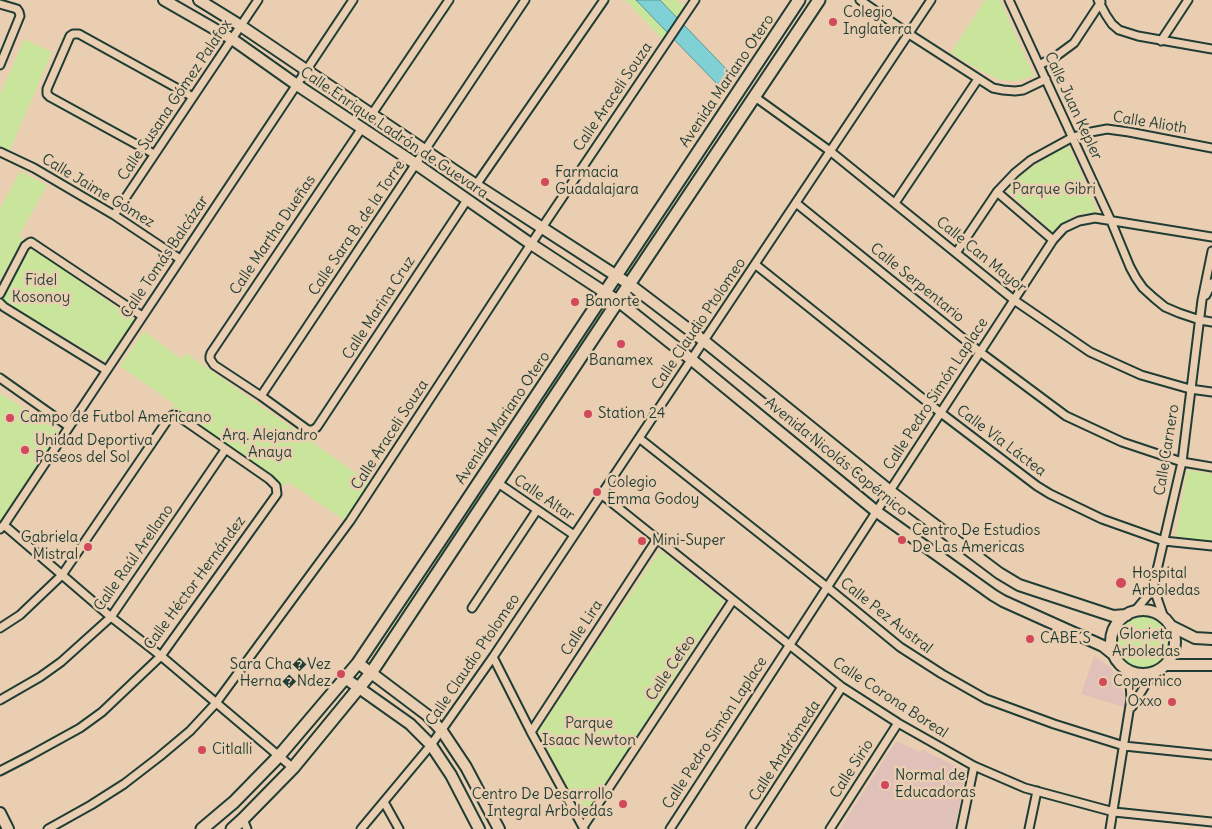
<!DOCTYPE html>
<meta charset="utf-8">
<style>
body{margin:0}
canvas{display:block;background:#eaceb1}
</style>
<canvas width="1212" height="829"></canvas>
<script>
const ctx = document.querySelector('canvas').getContext('2d');
ctx.lineJoin = 'round';
function fill(path, color) { ctx.fillStyle = color; ctx.fill(path, 'evenodd'); }
const shape = rows => new Path2D(rows.map(r => 'M' + r).join(''));
function trace(path, color, width, dash) { ctx.strokeStyle = color; ctx.lineWidth = width; ctx.lineCap = dash ? 'butt' : 'round'; ctx.setLineDash(dash || []); ctx.stroke(path); }
function write(font, color, halo, rows, align = 'center') {
  ctx.font = font + ' Delius,sans-serif'; ctx.lineWidth = 5; ctx.setLineDash([]); ctx.textBaseline = 'middle'; ctx.strokeStyle = halo; ctx.fillStyle = color; for (const [text, x, y, turn = 0] of rows) {
    ctx.save(); ctx.translate(x, y); ctx.rotate((+turn || 0) * Math.PI / 180); ctx.textAlign = isNaN(turn) ? turn : align; if (halo) ctx.strokeText(text, 0, 0); ctx.fillText(text, 0, 0); ctx.restore();
  }
}
fill(shape([
 [1094,656,1102,661,1110,667,1119,679,1124,693,1125,700,1124,707,1081,694],
 [896,742,901,743,920,752,923,749,927,752,966,771,955,829,840,829,888,753]
]), '#e0c1b9');
fill(shape([
 [625,0,677,0,688,10,664,41],
 [985,0,1000,0,1034,76,1015,81,1000,80,981,71,951,53],
 [24,39,52,52,10,150,0,146,0,95],
 [1069,146,1097,212,1079,214,1071,217,1053,232,1008,191,1015,181,1028,170,1055,153],
 [20,171,47,185,19,236,23,239,0,280,0,209],
 [31,249,54,263,134,320,105,361,1,300],
 [144,331,181,359,186,353,370,483,344,520,288,482,284,486,172,408,174,404,120,366],
 [0,393,62,432,0,523],
 [1187,470,1212,474,1212,542,1176,536],
 [660,550,724,601,584,817,538,732],
 '1118 644a28 28 0 1 1 56 0a28 28 0 1 1-56 0Z'
]), '#c9e59c');
const water = shape([
 [636,0,660,0,730,73,720,87,636,0]
]);
fill(water, '#7fd1d6');
trace(water, '#599695', 1);
const street = shape([
 [860,0,909,34,993,88,1003,90,1015,91,1023,90,1046,79],
 [1009,0,1111,221,1130,267,1136,278,1143,288,1154,298,1165,307,1179,313,1200,320,1212,322],
 [1098,0,1106,15,1112,24,1119,30,1138,36,1212,49],
 [0,4,17,9,19,12,20,16,0,65],
 [1161,41,1188,0],
 [1039,65,1055,57,1074,43,1101,2],
 [755,97,830,151,1014,300,1090,352,1141,375,1190,389,1212,392],
 [372,114,449,0],
 [362,128,211,353,210,356,210,359,214,365,261,396,308,430,313,430,317,427,467,200],
 [0,152,34,168,114,215,180,259],
 [154,154,50,97,47,94,47,89,70,36,73,34,79,34,193,97],
 [476,185,604,0],
 [997,192,1053,240],
 [796,203,980,352,1066,416,1122,442,1182,462,1212,467],
 [895,203,978,79],
 [114,215,258,0],
 [956,253,997,192,1015,173,1031,160,1073,137,1091,132,1107,129,1129,132,1212,148],
 [756,265,941,413,1037,486,1050,494,1102,519,1164,541,1212,546],
 [0,294,25,246,29,243,31,242,142,316],
 [1206,295,1212,283],
 [0,303,4,307,106,370],
 [0,378,68,426],
 [261,396,525,0],
 [639,438,827,587,900,647,942,674,986,699,1054,724,1124,746,1212,755],
 [498,483,574,535],
 [601,494,842,687,898,723,974,766,1025,788,1114,812,1212,822],
 [4,525,111,617,161,656,293,768],
 [0,529,4,525,353,0],
 [1154,584,1156,595,1164,618],
 [472,608,537,510],
 [1134,612,1149,594,1154,583,1182,462,1202,300,1212,251],
 [0,628,20,615,62,575,169,418,173,415,178,416,269,479,276,486,277,494,161,656,102,712,80,728,31,755,0,771],
 [493,657,531,732,584,829],
 [0,700,40,677,61,662,111,617,225,450],
 [1132,707,1146,684,1157,671],
 [531,732,657,539],
 [384,802,399,829],
 [243,819,247,829],
 [583,827,733,600],
 [48,829,91,805,124,784,159,757,190,731,216,703,350,521,531,244,695,0],
 [361,829,431,745,493,657,931,0],
 [670,829,1053,240,1064,228,1079,221,1095,218,1212,237],
 [750,829,842,687],
 [830,829,898,723],
 [961,829,974,766],
 [1029,829,1037,791],
 [1110,829,1131,699,1130,684,1126,669]
]);
const secondary = shape([
 [164,0,232,39,297,85,416,164,531,244,618,301,692,360,877,512,993,595,1003,601,1103,646,1113,654],
 [199,0,241,26,476,185,629,284,704,341,890,491,999,573,1019,585,1107,614,1113,616,1127,615],
 '1111 642a32 32 0 1 1 64 0a32 32 0 1 1-64 0Z',
 [1171,626,1195,638,1212,639],
 [358,663,427,715,442,731,466,767,499,829],
 [1166,665,1212,665],
 [345,678,410,724,431,745,451,775,479,829],
 [0,813,8,829]
]);
const primary = shape([
 [202,829,234,802,279,756,358,663,446,532,799,0],
 [232,829,243,819,293,768,371,673,618,301,819,0]
]);
trace(street, '#1f3d34', 11);
trace(secondary, '#1f3d34', 14);
trace(primary, '#1f3d34', 15);
trace(street, '#eaceb1', 7);
trace(secondary, '#eaceb1', 10);
trace(primary, '#eaceb1', 11);
for (const [x, y, r, color] of [
 [833,22,5,"#d1495b"],
 [545,182,5,"#d1495b"],
 [575,302,5,"#d1495b"],
 [621,344,5,"#d1495b"],
 [588,414,5,"#d1495b"],
 [10,418,5,"#d1495b"],
 [25,450,5,"#d1495b"],
 [597,492,5,"#d1495b"],
 [902,540,5,"#d1495b"],
 [642,541,5,"#d1495b"],
 [88,547,5,"#d1495b"],
 [1121,583,6,"#d1495b"],
 [1030,639,5,"#d1495b"],
 [341,674,5,"#d1495b"],
 [1103,682,5,"#d1495b"],
 [1172,702,5,"#d1495b"],
 [202,750,5,"#d1495b"],
 [885,785,5,"#d1495b"],
 [623,804,5,"#d1495b"]
]) { const dot = new Path2D(); dot.arc(x, y, r, 0, 2 * Math.PI); ctx.fillStyle = color; ctx.fill(dot); trace(dot, '#eaceb1', 2); }
write('15px', '#1f3d34', '#eaceb1', [
 ["Colegio",843,13],
 ["Inglaterra",843,30],
 ["Farmacia",555,173],
 ["Guadalajara",555,190],
 ["Banorte",585,302],
 ["Banamex",621,361,"center"],
 ["Station 24",598,414],
 ["Campo de Futbol Americano",20,418],
 ["Unidad Deportiva",35,441],
 ["Paseos del Sol",35,458],
 ["Colegio",607,483],
 ["Emma Godoy",607,500],
 ["Centro De Estudios",912,531],
 ["De Las Americas",912,548],
 ["Gabriela",78,538,"right"],
 ["Mistral",78,555,"right"],
 ["Mini-Super",652,541],
 ["Hospital",1132,574],
 ["Arboledas",1132,591],
 ["CABE´S",1040,639],
 ["Sara Cha�Vez",331,665,"right"],
 ["Herna�Ndez",331,682,"right"],
 ["Copernico",1113,682],
 ["Oxxo",1162,702,"right"],
 ["Citlalli",212,750],
 ["Normal de",895,776],
 ["Educadoras",895,793],
 ["Centro De Desarrollo",613,795,"right"],
 ["Integral Arboledas",613,812,"right"]
], 'left');
write('15px', '#1f3d34', '#eaceb1', [
 ["Avenida Mariano Otero",727,81,-56],
 ["Calle Araceli Souza",613,97,-56],
 ["Calle Susana Gómez Palafox",175,100,-56],
 ["Calle Juan Kepler",1073,106,65],
 ["Calle Alioth",1150,123,9],
 ["Calle Enrique Ladrón de Guevara",394,133,34],
 ["Calle Jaime Gómez",98,191,31],
 ["Calle Sara B. de la Torre",357,228,-56],
 ["Calle Martha Dueñas",273,235,-56],
 ["Calle Can Mayor",981,255,39],
 ["Calle Tomás Balcázar",165,257,-56],
 ["Calle Serpentario",917,283,39],
 ["Calle Marina Cruz",379,308,-57],
 ["Calle Claudio Ptolomeo",699,324,-56],
 ["Calle Pedro Simón Laplace",936,394,-57],
 ["Avenida Mariano Otero",503,418,-56],
 ["Calle Araceli Souza",390,435,-57],
 ["Calle Vía Láctea",1001,441,37],
 ["Calle Carnero",1167,450,-81],
 ["Avenida Nicolás Copérnico",836,457,39],
 ["Calle Altar",544,498,34],
 ["Calle Raúl Arellano",134,558,-55],
 ["Calle Héctor Hernández",195,583,-54],
 ["Calle Pez Austral",886,616,38],
 ["Calle Lira",582,628,-57],
 ["Calle Claudio Ptolomeo",473,660,-56],
 ["Calle Cefeo",671,668,-56],
 ["Calle Corona Boreal",890,698,33],
 ["Calle Pedro Simón Laplace",715,733,-57],
 ["Calle Andrómeda",785,751,-57],
 ["Calle Sirio",852,769,-57]
]);
write('15px', '#284539', '#eaceb1', [
 ["Parque Gibri",1054,190],
 ["Fidel",41,281],
 ["Kosonoy",41,298],
 ["Arq. Alejandro",270,436],
 ["Anaya",270,453],
 ["Glorieta",1146,635],
 ["Arboledas",1146,652],
 ["Parque",589,724],
 ["Isaac Newton",589,741]
]);
</script>
